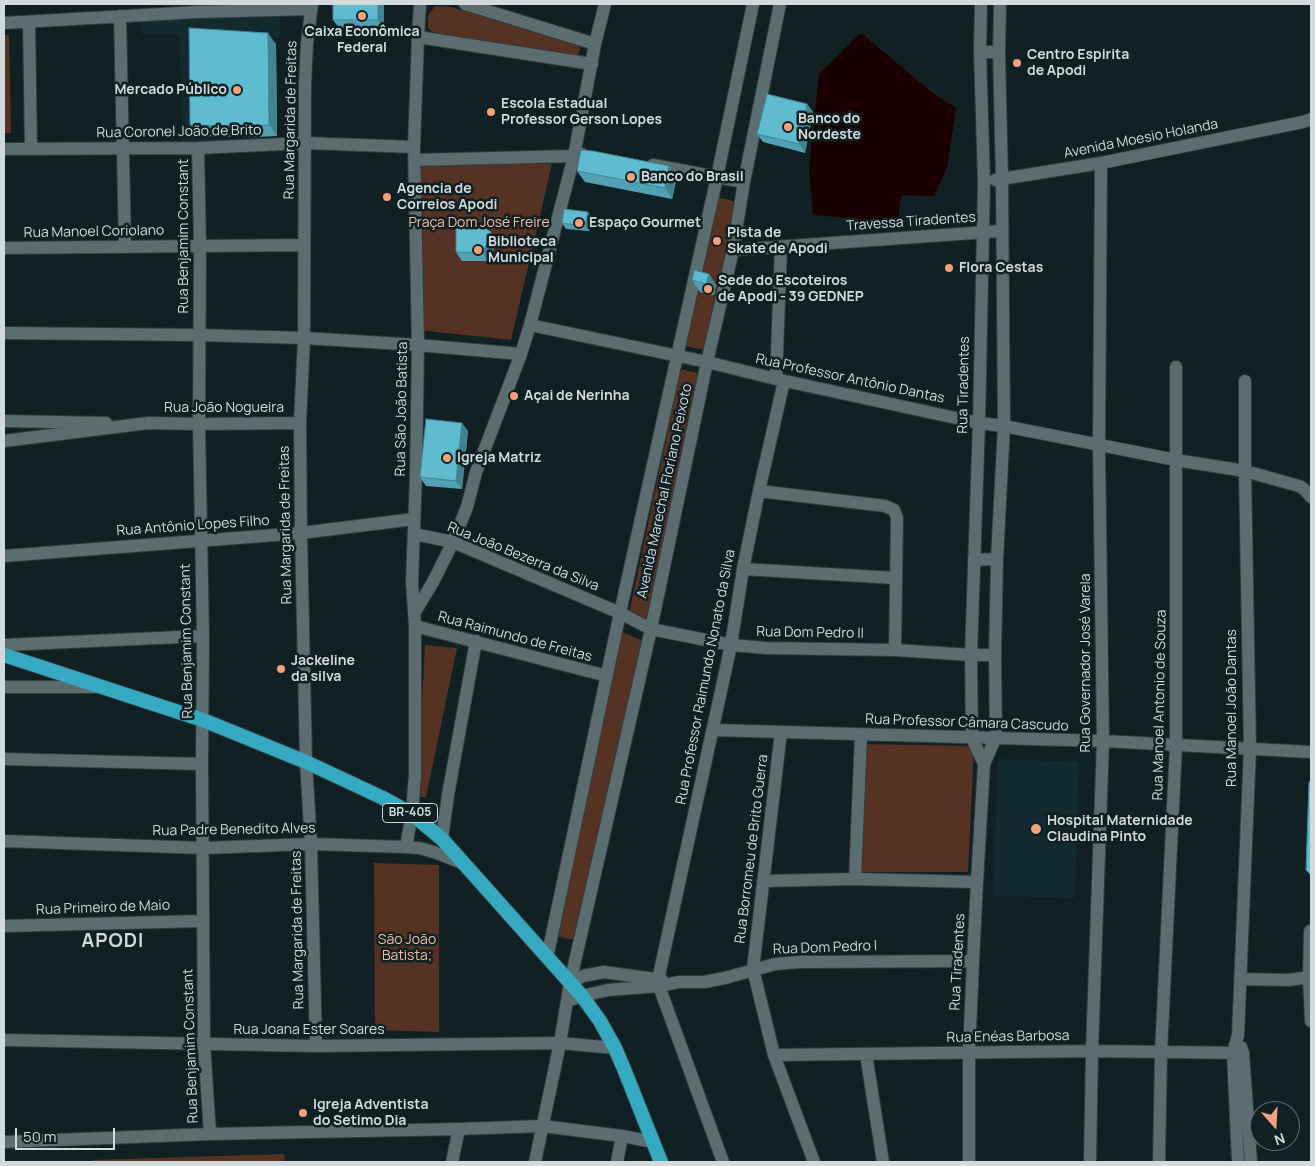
<!DOCTYPE html>
<meta charset="utf-8">
<style>
body{margin:0}
#map{position:relative;width:1315px;height:1166px;overflow:hidden;background:#112023;font-family:Manrope,sans-serif}
canvas{display:block}
.frame{position:absolute;inset:0;border:5px solid #d1dadc;pointer-events:none}
.north{position:absolute;left:1250px;top:1101px;width:50px;height:50px;box-sizing:border-box;background:#112023;border:1px solid #5e6a6d;border-radius:50%;rotate:161deg;font-size:14px;font-weight:700;line-height:20px;text-align:center;color:#d1dadc}
.north::after{content:'';display:block;margin:auto;width:18px;height:22px;background:#f2a17e;clip-path:polygon(50% 0,100% 100%,50% 72%,0 100%)}
.scale{position:absolute;left:15px;top:1128px;width:100px;height:22px;box-sizing:border-box;border:2px solid #d1dadc;border-top:0;padding-left:6px;font-size:15px;line-height:18px;white-space:nowrap;color:#d1dadc;-webkit-text-stroke:4px #112023;paint-order:stroke}
</style>
<div id="map">
<canvas width="1315" height="1166"></canvas>
<div class="frame"></div>
<div class="north">N</div>
<div class="scale">50 m</div>
</div>
<script>
const ctx = document.querySelector('canvas').getContext('2d');
ctx.lineJoin = 'round';
function fill(path, color) { ctx.fillStyle = color; ctx.fill(path, 'evenodd'); }
const shape = rows => new Path2D(rows.map(r => 'M' + r).join(''));
function trace(path, color, width, dash) { ctx.strokeStyle = color; ctx.lineWidth = width; ctx.lineCap = dash ? 'butt' : 'round'; ctx.setLineDash(dash || []); ctx.stroke(path); }
function write(font, color, halo, rows, align = 'center') {
  ctx.font = font + ' Manrope,sans-serif'; ctx.lineWidth = 5; ctx.setLineDash([]); ctx.textBaseline = 'middle'; ctx.strokeStyle = halo; ctx.fillStyle = color; for (const [text, x, y, turn = 0] of rows) {
    ctx.save(); ctx.translate(x, y); ctx.rotate((+turn || 0) * Math.PI / 180); ctx.textAlign = isNaN(turn) ? turn : align; if (halo) ctx.strokeText(text, 0, 0); ctx.fillText(text, 0, 0); ctx.restore();
  }
}
fill(shape([
 [281,15,279,38,195,37,194,137,223,139,222,142,183,142,179,34,141,34,142,19],
 [998,759,1079,762,1075,898,993,896]
]), '#132a30');
fill(shape([
 [435,6,451,7,579,43,580,50,577,56,436,35,428,28,428,16],
 [4,35,9,35,11,133,4,133],
 [421,164,552,164,511,340,419,330],
 [715,196,736,202,707,351,686,346],
 [681,369,698,373,646,620,629,614],
 [622,632,644,641,577,940,558,937],
 [425,645,457,648,426,797,417,797],
 [860,744,974,746,968,872,857,872],
 [374,863,439,865,439,1032,375,1030],
 [284,1154,285,1162,92,1162,92,1160]
]), '#553222');
fill(shape([
 [861,33,934,94,956,108,947,168,934,196,901,195,898,222,813,215,809,169,819,74]
]), '#1c0000');
const minor = shape([
 [312,4,307,43,305,85,304,338,300,423,301,533,306,762,311,844,316,1046],
 [465,4,595,44],
 [120,16,125,246],
 [29,22,31,149],
 [4,23,197,12,311,9],
 [418,37,592,64],
 [980,52,999,52],
 [198,148,200,246,199,424,203,636,202,764,204,1044,210,1134],
 [4,149,198,148,306,143,414,147],
 [415,160,574,156,582,154],
 [653,165,744,182],
 [4,248,304,245],
 [733,250,1001,231],
 [530,325,707,362,776,379,979,423,1004,426,1176,460,1245,471,1299,486,1304,489,1311,497],
 [4,333,199,335,304,338,418,345,521,354],
 [776,379,781,247],
 [4,421,106,423],
 [4,441,148,423,199,424,300,423],
 [759,491,885,506,894,510,897,518,895,650],
 [414,534,453,542,620,613,651,629,731,645,766,648,895,650,971,655,995,655],
 [4,556,301,533,414,519],
 [974,560,997,559],
 [743,569,895,578],
 [415,612,433,582,453,542,467,507,476,472,521,354,530,325,574,156,595,44,605,4],
 [415,626,607,676],
 [4,645,203,636],
 [4,687,96,687],
 [713,730,1103,741,1311,752],
 [781,732,753,969,774,1055,814,1162],
 [4,759,202,764],
 [442,839,448,795,476,641],
 [4,841,203,848,311,844,406,847,419,848,434,852,462,863],
 [406,847,412,814,415,774,415,626,412,582,416,475,418,345,414,147,418,37,420,4],
 [855,879,861,735],
 [763,881,855,879,977,882],
 [4,926,203,921],
 [1310,931,1309,978,1311,1021],
 [547,958,620,613,717,177,753,4],
 [1240,979,1288,980,1311,977],
 [570,983,651,629,707,362,733,250,744,182,780,4],
 [4,1040,316,1046,560,1043,615,1048],
 [1241,1047,1243,1053,1251,1162],
 [866,1054,883,1162],
 [774,1055,1092,1051,1243,1053],
 [4,1142,210,1134,459,1129,542,1126,622,1136,653,1142],
 [452,1162,459,1129],
 [617,1162,622,1136],
 [723,1162,659,986,658,980,731,645,743,569,759,491,784,381],
 [969,1162,969,1053,973,961],
 [1090,1162,1092,1051,1103,741,1099,446,1101,163],
 [1159,1162,1161,1053,1176,745,1176,367],
 [1238,1162,1233,1053,1238,1035,1250,748,1245,471,1245,381]
]);
const tertiary = shape([
 [981,4,980,52,984,182,983,232,979,423,971,655,972,738,984,764],
 [995,180,1101,163,1303,122,1311,119],
 [567,1001,582,996,608,990,659,986,679,982,704,982,725,978,775,964,800,962,973,961,977,882,984,764,996,737,995,655,997,559,1004,426,1002,179,999,52,1000,4],
 [535,1162,560,1043,570,983,583,976,604,972,662,980]
]);
const trunk = shape([
 [4,655,203,720,306,762,383,798,412,814,442,839,582,996,600,1021,615,1048,624,1069,661,1162]
]);
trace(minor, '#333b3e', 14);
trace(tertiary, '#333b3e', 14);
trace(trunk, '#333b3e', 16);
trace(minor, '#5c6d70', 12);
trace(tertiary, '#5c6d70', 12);
trace(trunk, '#35a9bf', 14);
fill(shape([
 [384,4,384,29,339,28,333,20],
 [276,44,277,136,257,137,198,136,190,125],
 [807,104,813,112,805,153,763,142,757,134],
 [669,166,677,177,672,199,585,182,577,171],
 [592,218,589,231,566,229,562,223],
 [497,240,489,261,462,261,456,252],
 [709,274,716,285,714,295,700,292,692,280],
 [468,431,462,489,426,486,420,477]
]), '#52a1b2');
fill(shape([
 [378,4,384,4,384,29,378,20],
 [268,33,276,44,277,136,269,125],
 [807,104,813,112,805,153,799,144],
 [669,166,677,177,672,199,665,188],
 [588,212,592,218,589,231,585,226],
 [491,232,497,240,489,261,483,253],
 [709,274,716,285,714,295,706,284],
 [462,423,468,431,462,489,456,481]
]), '#428391');
const building = shape([
 [333,4,378,4,378,20,333,20,333,4],
 [189,28,268,33,269,125,249,126,190,125,189,28],
 [767,94,807,104,799,144,757,134,767,94],
 [581,150,593,151,669,166,665,188,577,171,581,150],
 [564,209,588,212,585,226,562,223,564,209],
 [475,222,491,232,483,253,456,252,456,229,475,222],
 [694,270,709,274,706,284,692,280,694,270],
 [426,419,462,423,456,481,420,477,426,419],
 [1309,782,1311,782,1311,878,1310,874,1306,870,1309,782],
 [1311,881,1311,946,1310,947,1311,881]
]);
fill(building, '#5fbbcf');
trace(building, '#428391', 1);
for (const [x, y, r, color] of [
 [362,16,5,"#f2a17e"],
 [1017,63,5,"#f2a17e"],
 [237,90,5,"#f2a17e"],
 [491,112,5,"#f2a17e"],
 [788,127,5,"#f2a17e"],
 [631,177,5,"#f2a17e"],
 [387,197,5,"#f2a17e"],
 [579,223,5,"#f2a17e"],
 [717,241,5,"#f2a17e"],
 [478,250,5,"#f2a17e"],
 [949,268,5,"#f2a17e"],
 [708,289,5,"#f2a17e"],
 [514,396,5,"#f2a17e"],
 [447,458,5,"#f2a17e"],
 [281,669,5,"#f2a17e"],
 [1036,829,6,"#f2a17e"],
 [303,1113,5,"#f2a17e"]
]) { const dot = new Path2D(); dot.arc(x, y, r, 0, 2 * Math.PI); ctx.fillStyle = color; ctx.fill(dot); trace(dot, '#112023', 2); }
for (const [x, y, w] of [
 [410,813,55]
]) { const box = new Path2D(); box.roundRect(x - w / 2, y - 9.5, w, 19, 4); ctx.fillStyle = '#112023'; ctx.fill(box); trace(box, '#d1dadc', 1); }
write('bold 12px', '#d1dadc', null, [
 ["BR-405",410,813]
]);
write('bold 14px', '#d1dadc', '#112023', [
 ["Caixa Econômica",362,32,"center"],
 ["Federal",362,48,"center"],
 ["Centro Espirita",1027,55],
 ["de Apodi",1027,71],
 ["Mercado Público",227,90,"right"],
 ["Escola Estadual",501,104],
 ["Professor Gerson Lopes",501,120],
 ["Banco do",798,119],
 ["Nordeste",798,135],
 ["Banco do Brasil",641,177],
 ["Agencia de",397,189],
 ["Correios Apodi",397,205],
 ["Espaço Gourmet",589,223],
 ["Pista de",727,233],
 ["Skate de Apodi",727,249],
 ["Biblioteca",488,242],
 ["Municipal",488,258],
 ["Flora Cestas",959,268],
 ["Sede do Escoteiros",718,281],
 ["de Apodi - 39 GEDNEP",718,297],
 ["Açai de Nerinha",524,396],
 ["Igreja Matriz",457,458],
 ["Jackeline",291,661],
 ["da silva",291,677],
 ["Hospital Maternidade",1047,821],
 ["Claudina Pinto",1047,837],
 ["Igreja Adventista",313,1105],
 ["do Setimo Dia",313,1121]
], 'left');
write('14px', '#d1dadc', '#112023', [
 ["Rua Margarida de Freitas",291,120,-89],
 ["Rua Coronel João de Brito",179,132,-1],
 ["Avenida Moesio Holanda",1141,139,-11],
 ["Travessa Tiradentes",911,222,-4],
 ["Rua Manoel Coriolano",94,232,-1],
 ["Rua Benjamim Constant",184,236,-90],
 ["Rua Professor Antônio Dantas",850,379,12],
 ["Rua Tiradentes",964,385,-89],
 ["Rua João Nogueira",224,408],
 ["Rua São João Batista",402,409,-89],
 ["Avenida Marechal Floriano Peixoto",665,491,-78],
 ["Rua Margarida de Freitas",286,525,-91],
 ["Rua Antônio Lopes Filho",193,526,-4],
 ["Rua João Bezerra da Silva",523,557,22],
 ["Rua Dom Pedro II",810,633,1],
 ["Rua Raimundo de Freitas",515,637,15],
 ["Rua Benjamim Constant",187,641,-91],
 ["Rua Governador José Varela",1086,663,-90],
 ["Rua Professor Raimundo Nonato da Silva",706,677,-79],
 ["Rua Manoel Antonio de Souza",1160,705,-89],
 ["Rua Manoel João Dantas",1232,708,-90],
 ["Rua Professor Câmara Cascudo",967,723,2],
 ["Rua Padre Benedito Alves",234,830,-1],
 ["Rua Borromeu de Brito Guerra",752,849,-83],
 ["Rua Primeiro de Maio",103,908,-2],
 ["Rua Margarida de Freitas",298,930,-91],
 ["Rua Dom Pedro I",825,948,-2],
 ["Rua Tiradentes",958,962,-87],
 ["Rua Joana Ester Soares",309,1030],
 ["Rua Enéas Barbosa",1008,1037,-1],
 ["Rua Benjamim Constant",191,1046,-92]
]);
write('14px', '#f3bba3', '#112023', [
 ["Praça Dom José Freire",479,223],
 ["São João",407,940],
 ["Batista;",407,956]
]);
ctx.letterSpacing = '1px';
write('bold 19px', '#d1dadc', '#112023', [
 ["APODI",113,942]
]);
ctx.letterSpacing = '0px';
</script>
